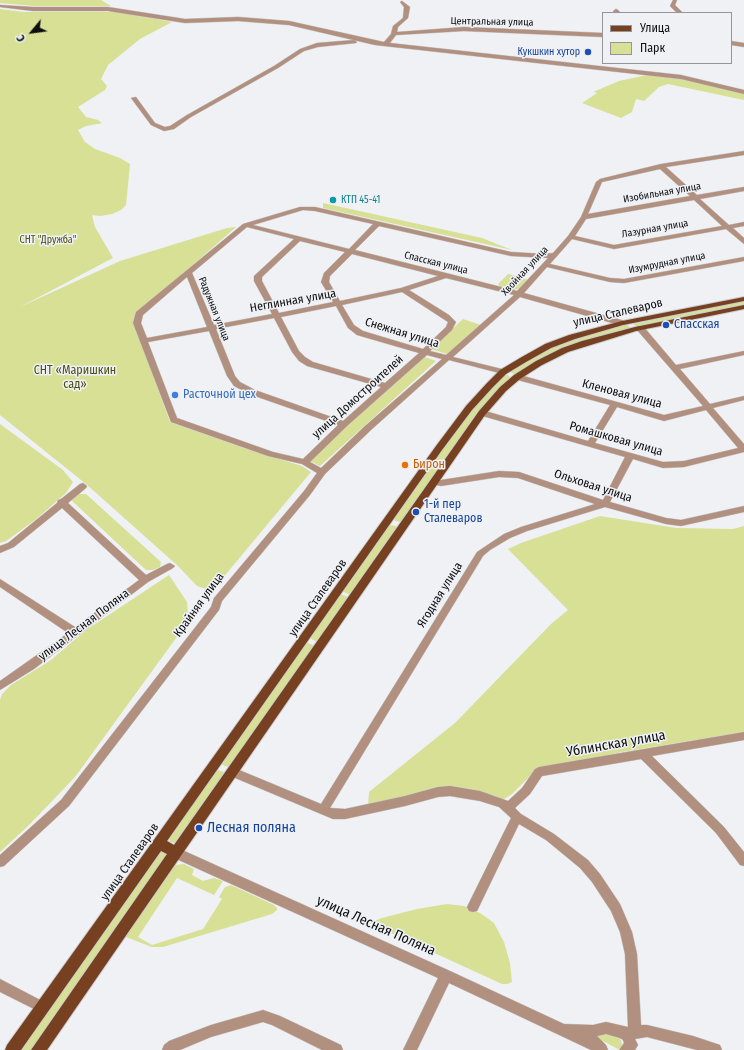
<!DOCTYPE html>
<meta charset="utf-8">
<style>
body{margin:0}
#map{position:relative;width:744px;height:1050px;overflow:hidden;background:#eff1f5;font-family:"Fira Sans Condensed",sans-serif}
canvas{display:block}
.legend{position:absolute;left:602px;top:12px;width:130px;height:52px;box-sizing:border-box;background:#eff1f5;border:1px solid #949699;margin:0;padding:5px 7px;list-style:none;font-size:12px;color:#0c0d0e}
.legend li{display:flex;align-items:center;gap:8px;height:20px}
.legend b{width:20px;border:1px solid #949699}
.north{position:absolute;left:12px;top:12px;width:40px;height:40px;-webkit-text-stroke:3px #eff1f5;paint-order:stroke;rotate:241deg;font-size:11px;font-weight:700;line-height:16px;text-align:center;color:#0c0d0e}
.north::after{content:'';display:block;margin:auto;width:14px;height:18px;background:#0c0d0e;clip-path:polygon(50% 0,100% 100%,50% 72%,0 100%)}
</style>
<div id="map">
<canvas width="744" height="1050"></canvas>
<ul class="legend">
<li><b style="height:5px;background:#774020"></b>Улица</li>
<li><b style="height:11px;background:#d7e095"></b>Парк</li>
</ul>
<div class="north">С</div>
</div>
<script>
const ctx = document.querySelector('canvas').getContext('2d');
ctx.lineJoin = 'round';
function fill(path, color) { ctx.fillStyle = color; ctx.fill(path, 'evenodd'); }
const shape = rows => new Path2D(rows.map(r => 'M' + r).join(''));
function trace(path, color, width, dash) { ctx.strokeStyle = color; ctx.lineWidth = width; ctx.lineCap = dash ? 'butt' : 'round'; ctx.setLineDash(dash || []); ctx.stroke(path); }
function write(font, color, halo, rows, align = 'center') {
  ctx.font = font + ' "Fira Sans Condensed",sans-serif'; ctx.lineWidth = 3; ctx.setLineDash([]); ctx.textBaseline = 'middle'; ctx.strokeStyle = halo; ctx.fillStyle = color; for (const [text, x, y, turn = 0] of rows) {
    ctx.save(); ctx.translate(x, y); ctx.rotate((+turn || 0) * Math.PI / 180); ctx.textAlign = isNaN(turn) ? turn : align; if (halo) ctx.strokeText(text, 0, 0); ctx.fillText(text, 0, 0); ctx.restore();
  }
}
fill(shape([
 [0,0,101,0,111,6,34,6,0,3],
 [0,9,24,12,118,12,172,22,140,39,108,65,101,79,107,86,105,90,78,107,86,117,98,120,102,123,86,126,78,130,85,142,95,149,120,158,130,164,126,205,121,210,112,214,101,216,92,215,95,227,113,258,20,307,120,261,227,228,236,227,139,312,133,321,170,422,247,449,302,466,311,472,212,591,197,586,178,566,86,484,0,415],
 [647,75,682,78,744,93,744,100,668,84,659,87,644,101,636,99,632,112,621,118,582,103,597,93,593,92,619,81],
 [323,203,482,238,512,250,323,208],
 [508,274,513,275,529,280,518,289,514,290,501,288,498,284],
 [744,300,744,306,637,327,633,324],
 [463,319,481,325,447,354,431,349],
 [624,324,628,325,630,328,588,340,516,375,510,372,545,349,574,338],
 [425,357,436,361,320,466,308,460],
 [508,375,511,378,401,522,395,521,394,518,472,408,503,376],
 [0,424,63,470,73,482,66,493,35,520,6,541,0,543],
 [79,494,86,494,161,562,160,567,153,570,146,570,71,500,73,497],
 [600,516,676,528,733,529,744,526,744,732,622,752,534,772,512,794,501,801,471,789,443,788,368,806,369,792,455,723,551,624,568,610,508,549,521,543],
 [391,525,396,526,397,530,353,594,350,595,344,592,343,590,388,527],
 [169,575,187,602,188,616,179,634,75,777,30,824,0,852,0,700,2,694,11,685,51,660,86,630],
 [341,594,348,597,322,639,316,641,311,639,311,635],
 [308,643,313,645,315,649,229,767,225,766,221,764,303,645],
 [218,770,224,772,225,777,176,843,170,842,169,838,214,771],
 [162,850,167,852,167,858,34,1050,18,1050,156,853],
 [184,864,194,869,192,875,203,881,214,878,223,881,214,895,177,878,138,937,152,945,203,929,222,899,219,897,225,887,231,885,274,905,277,908,277,910,272,914,163,947,152,947,126,937,125,935,172,867,176,865],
 [447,904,464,906,480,913,494,923,504,942,510,963,512,982,507,984,502,984,369,923,382,918,417,909],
 [597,1034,613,1034,620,1038,622,1044,621,1048,618,1049,597,1038]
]), '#d7e095');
const minor = shape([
 [673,0,677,0,675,5,683,13,677,13,670,6,673,0],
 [402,1,410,7,408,18,398,27,397,32,464,27,603,33,603,37,464,31,396,35,390,43,681,75,744,90,744,94,681,79,375,45,289,25,238,21,185,23,108,11,33,11,0,7,0,5,33,7,108,7,185,19,238,17,289,21,384,42,391,34,393,26,403,18,404,7,400,2,402,1],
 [616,9,618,10,621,13,615,13,613,11,616,9],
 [354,40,357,42,356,43,318,47,304,51,278,68,191,117,174,129,164,131,151,125,131,98,136,97,155,123,165,127,170,126,187,115,274,66,300,49,317,43,354,40],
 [731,41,744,43,744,47,731,45,731,41],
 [744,151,744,155,666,167,697,195,744,187,744,191,700,199,729,225,744,222,744,226,733,228,744,238,744,244,726,229,614,249,572,239,550,264,610,278,624,279,744,257,744,261,624,283,610,282,547,267,524,293,625,321,625,325,619,325,520,297,453,357,506,370,507,372,506,374,503,374,449,360,371,430,325,474,310,495,222,601,219,610,69,806,4,866,0,867,0,855,61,800,211,607,214,598,304,491,317,473,302,464,268,456,171,422,133,323,136,312,243,224,300,207,315,207,511,252,545,254,553,253,568,236,581,217,596,182,600,179,661,164,744,151],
 [660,169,690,196,588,214,602,182,660,169],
 [694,200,722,226,614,245,575,236,586,219,694,200],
 [303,210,315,211,373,224,349,249,253,225,303,210],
 [379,226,511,256,548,258,517,291,355,250,379,226],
 [247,227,294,239,254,276,254,281,272,314,214,325,192,273,247,227],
 [300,241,345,252,324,273,321,282,333,302,279,313,262,281,262,277,300,241],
 [352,254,438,276,401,288,340,301,329,282,330,276,352,254],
 [187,277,207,327,147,338,141,323,143,315,187,277],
 [446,278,514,295,446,355,430,351,452,330,456,322,449,315,409,290,446,278],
 [402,292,448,322,446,327,423,349,363,331,354,325,342,305,402,292],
 [336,306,348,328,357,335,419,353,385,383,313,362,305,357,299,351,281,317,336,306],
 [274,318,292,352,299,361,307,366,381,387,343,421,255,390,240,382,235,376,216,329,274,318],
 [209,331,227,376,234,386,249,394,338,425,303,459,273,452,177,418,148,342,209,331],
 [427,355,442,359,365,426,321,468,310,462,347,426,427,355],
 [637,326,643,326,676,365,744,351,744,355,680,369,710,404,744,396,744,400,713,408,744,444,744,452,684,467,663,468,633,459,610,502,666,518,681,520,744,506,744,512,681,526,666,524,605,507,527,531,510,538,490,550,483,556,330,808,345,809,405,796,438,787,450,786,480,791,508,801,522,788,535,769,539,767,744,732,744,740,652,756,724,827,744,852,744,866,740,865,716,833,641,759,542,776,530,794,515,808,521,814,554,834,588,860,600,874,620,904,632,932,637,954,641,1025,647,1025,693,1036,720,1045,722,1050,697,1050,647,1037,635,1039,638,1045,635,1050,619,1050,624,1043,623,1040,620,1038,606,1034,597,1036,606,1045,608,1050,591,1050,449,983,417,1050,403,1050,438,978,172,857,170,853,172,849,176,848,180,849,450,971,564,1024,593,1025,606,1022,628,1027,625,954,620,932,611,911,592,882,580,868,546,840,519,824,477,911,473,912,469,911,467,907,511,818,499,807,480,801,450,796,438,797,405,806,345,819,333,819,228,775,227,772,228,769,232,767,321,804,477,552,504,534,521,527,595,504,518,478,499,477,441,486,431,484,430,482,431,480,441,480,499,471,519,472,603,500,625,457,479,415,478,413,482,410,588,441,610,405,514,379,513,377,514,375,520,375,664,415,703,406,637,330,637,326],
 [617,407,664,421,706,410,738,448,684,461,663,462,595,443,617,407],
 [83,483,87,486,86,488,68,503,146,575,167,564,170,563,175,566,173,568,148,582,34,669,0,690,0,681,68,633,0,587,0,579,75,627,139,580,62,508,14,547,0,553,0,546,8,543,57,503,58,500,61,499,80,484,83,483],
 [0,979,46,1003,48,1007,46,1011,42,1013,0,992,0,979],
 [263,1010,280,1016,341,1045,343,1050,322,1050,272,1025,263,1022,211,1037,180,1050,162,1050,164,1045,169,1041,211,1025,263,1010]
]);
const major = shape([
 [744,297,744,301,623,325,575,339,551,348,526,362,506,374,493,387,472,410,442,450,167,841,174,845,479,411,500,387,514,375,536,361,562,348,582,341,635,327,744,305,744,309,636,331,568,352,542,365,520,379,506,391,485,415,47,1050,31,1050,167,854,161,851,21,1050,5,1050,7,1045,436,446,466,406,487,383,500,370,520,358,545,344,569,335,622,321,744,297]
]);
trace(minor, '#cbcdd0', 1);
trace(major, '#cbcdd0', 2);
fill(minor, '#b1907f');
fill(major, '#774020');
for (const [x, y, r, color] of [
 [588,52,4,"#1a4fb4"],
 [333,200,4,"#0f9aa8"],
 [666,325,4,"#1a4fb4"],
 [175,395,4,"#3f7fe0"],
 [405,465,4,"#e8710a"],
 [416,512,4,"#1a4fb4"],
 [199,828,4,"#1a4fb4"]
]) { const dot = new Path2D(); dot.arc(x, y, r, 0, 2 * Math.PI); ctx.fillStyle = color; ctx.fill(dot); trace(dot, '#eff1f5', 1.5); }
write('10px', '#0c0d0e', '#eff1f5', [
 ["Центральная улица",492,22,1],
 ["Изобильная улица",662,193,-10],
 ["Лазурная улица",655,229,-10],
 ["Спасская улица",436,263,14],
 ["Изумрудная улица",667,263,-11],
 ["Хвойная улица",525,271,-47],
 ["Радужная улица",214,309,68]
]);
write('10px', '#164399', '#eff1f5', [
 ["Кукшкин хутор",580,52]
], 'right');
write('10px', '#0d838f', '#eff1f5', [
 ["КТП 45-41",341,200]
], 'left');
write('10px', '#494e12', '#eff1f5', [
 ["СНТ \"Дружба\"",48,240]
]);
write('12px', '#0c0d0e', '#eff1f5', [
 ["Неглинная улица",293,301,-10],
 ["улица Сталеваров",618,313,-13],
 ["Снежная улица",402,333,17],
 ["Кленовая улица",622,394,15],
 ["улица Домостроителей",358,397,-42],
 ["Ромашковая улица",616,439,16],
 ["Ольховая улица",593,486,18],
 ["Ягодная улица",440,595,-58],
 ["улица Сталеваров",318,598,-55],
 ["Крайняя улица",199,605,-54],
 ["улица Лесная Поляна",84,625,-37],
 ["улица Сталеваров",130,862,-55]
]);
write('12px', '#164399', '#eff1f5', [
 ["Спасская",674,325],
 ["1-й пер",424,505],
 ["Сталеваров",424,519]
], 'left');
write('12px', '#494e12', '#eff1f5', [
 ["СНТ «Маришкин",75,371],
 ["сад»",75,385]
]);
write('12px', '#366cbe', '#eff1f5', [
 ["Расточной цех",183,395]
], 'left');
write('12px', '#c56008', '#eff1f5', [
 ["Бирон",413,465]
], 'left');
write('14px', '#0c0d0e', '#eff1f5', [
 ["Ублинская улица",616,744,-10],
 ["улица Лесная Поляна",376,926,24]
]);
write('14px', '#164399', '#eff1f5', [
 ["Лесная поляна",207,828]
], 'left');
</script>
